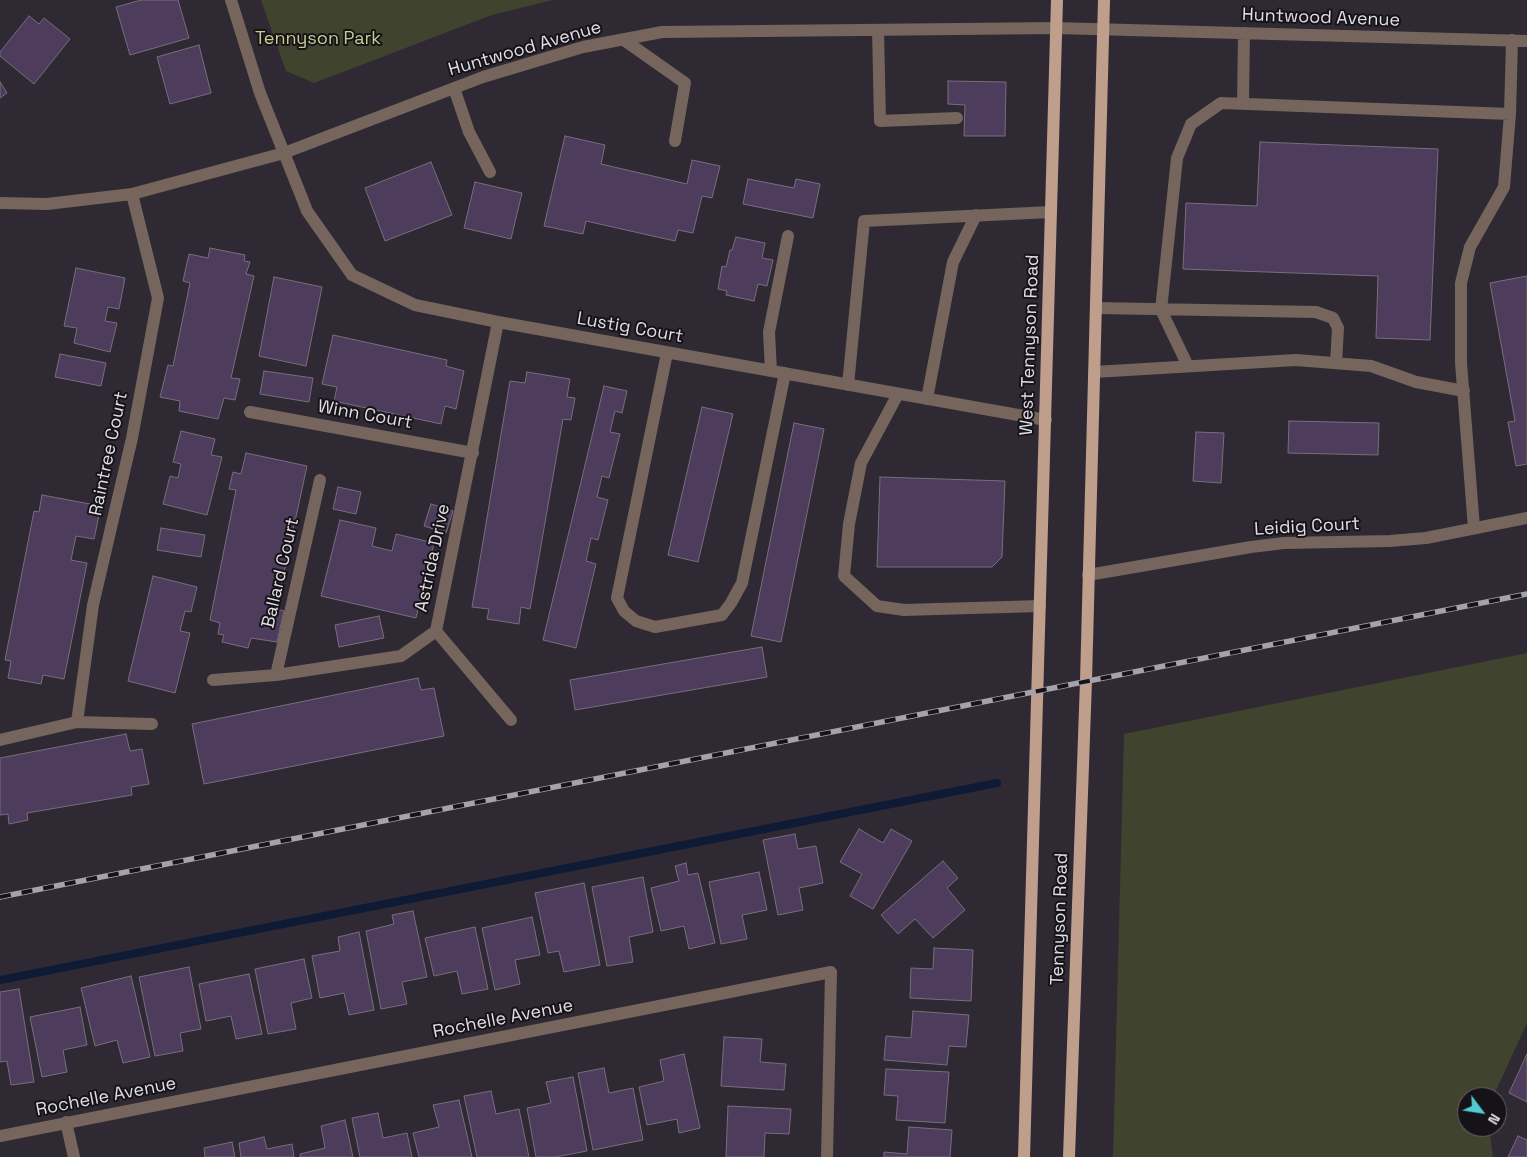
<!DOCTYPE html>
<style>
body{margin:0}
#map{position:relative;width:1527px;height:1157px;overflow:hidden;background:#2f2934;font-family:"Space Grotesk",sans-serif}
canvas{display:block}
.north{position:absolute;left:1457px;top:1087px;width:50px;height:50px;box-sizing:border-box;background:#161318;border:1px solid #67646a;border-radius:50%;rotate:121deg;font-size:14px;font-weight:700;line-height:20px;text-align:center;color:#e0dde4}
.north::after{content:'';display:block;margin:auto;width:18px;height:22px;background:#51ccd2;clip-path:polygon(50% 0,100% 100%,50% 72%,0 100%)}
</style>
<div id="map">
<canvas width="1527" height="1157"></canvas>
<div class="north">N</div>
</div>
<script>
const ctx = document.querySelector('canvas').getContext('2d');
ctx.lineJoin = 'round';
function fill(path, color) { ctx.fillStyle = color; ctx.fill(path, 'evenodd'); }
const shape = rows => new Path2D(rows.map(r => 'M' + r).join(''));
function trace(path, color, width, dash) { ctx.strokeStyle = color; ctx.lineWidth = width; ctx.lineCap = dash ? 'butt' : 'round'; ctx.setLineDash(dash || []); ctx.stroke(path); }
function write(font, color, halo, rows, align = 'center') {
  ctx.font = font + ' "Space Grotesk",sans-serif'; ctx.lineWidth = 4; ctx.setLineDash([]); ctx.textBaseline = 'middle'; ctx.strokeStyle = halo; ctx.fillStyle = color; for (const [text, x, y, turn = 0] of rows) {
    ctx.save(); ctx.translate(x, y); ctx.rotate((+turn || 0) * Math.PI / 180); ctx.textAlign = isNaN(turn) ? turn : align; if (halo) ctx.strokeText(text, 0, 0); ctx.fillText(text, 0, 0); ctx.restore();
  }
}
fill(shape([
 [261,0,553,0,492,15,314,83,286,71],
 [1527,653,1527,1023,1493,1097,1467,1097,1467,1127,1489,1127,1493,1157,1113,1157,1124,734]
]), '#40432e');
trace(shape([
 [0,980,997,783]
]), '#0f1a35', 8);
const building = shape([
 [141,0,178,0,189,38,130,55,116,7,141,0],
 [29,16,39,24,44,18,70,39,34,84,0,56,0,52,29,16],
 [199,45,211,93,170,104,157,57,199,45],
 [948,81,1006,82,1005,136,964,136,965,105,948,104,948,81],
 [0,82,7,93,0,98,0,82],
 [565,136,605,145,601,164,687,184,692,160,720,166,712,198,702,196,693,233,678,230,675,241,586,221,583,234,544,226,565,136],
 [1260,142,1438,149,1430,340,1376,338,1378,276,1183,269,1186,203,1257,206,1260,142],
 [431,162,452,215,385,241,365,188,431,162],
 [748,179,794,188,796,179,820,184,813,218,743,204,748,179],
 [475,182,522,193,511,239,464,228,475,182],
 [736,237,765,243,762,258,773,260,767,286,758,284,754,301,726,295,727,291,718,289,722,266,726,267,730,250,732,250,736,237],
 [210,248,245,255,244,261,250,262,246,274,254,276,231,378,240,379,235,400,224,398,218,419,179,411,180,401,160,397,168,365,173,366,190,283,183,281,189,254,208,258,210,248],
 [76,268,125,278,119,309,108,307,105,321,117,323,110,352,74,343,77,328,64,326,76,268],
 [1527,276,1527,464,1516,466,1508,422,1515,421,1490,283,1527,276],
 [274,277,322,287,306,366,259,356,274,277],
 [333,335,447,360,446,366,464,371,456,409,445,406,441,424,334,401,337,387,322,384,333,335],
 [60,354,106,363,101,386,55,377,60,354],
 [264,371,313,378,309,402,260,394,264,371],
 [527,372,570,379,567,397,575,398,571,420,563,419,530,609,521,607,519,624,487,619,489,609,472,607,510,381,525,383,527,372],
 [604,386,627,391,622,413,615,411,610,432,620,434,609,478,602,476,597,497,608,500,598,540,591,538,586,561,596,564,576,648,543,640,604,386],
 [702,407,733,414,698,562,668,555,702,407],
 [1289,421,1379,423,1378,455,1288,453,1289,421],
 [794,423,824,429,781,642,751,636,794,423],
 [181,431,215,439,211,455,222,457,207,515,163,504,170,476,178,478,181,464,173,462,181,431],
 [1196,432,1224,433,1221,483,1193,481,1196,432],
 [246,453,307,466,276,609,284,611,277,642,251,638,248,648,222,642,224,635,218,634,220,623,210,620,236,490,229,489,233,472,241,474,246,453],
 [880,477,1005,481,1002,557,992,567,877,567,880,477],
 [338,487,361,492,356,514,333,509,338,487],
 [42,495,101,506,94,539,76,536,71,560,87,563,64,679,43,675,41,684,8,678,11,661,5,660,34,511,39,512,42,495],
 [431,504,453,511,446,533,424,526,431,504],
 [340,520,376,528,372,546,392,551,396,534,434,543,416,618,321,596,340,520],
 [161,528,205,535,201,557,157,550,161,528],
 [153,576,197,587,191,612,185,611,180,631,190,633,175,693,128,681,153,576],
 [379,616,384,638,339,647,335,625,379,616],
 [762,647,767,677,575,710,570,680,762,647],
 [418,678,421,690,434,688,444,736,204,784,192,724,418,678],
 [126,734,130,751,142,749,149,784,131,787,132,795,27,813,28,820,9,824,8,814,0,815,0,758,126,734],
 [859,829,883,843,891,829,912,841,873,909,850,896,862,874,840,862,859,829],
 [795,834,798,849,816,846,823,883,799,888,803,910,778,915,763,840,795,834],
 [943,861,958,878,947,888,965,910,933,938,915,919,898,934,881,915,943,861],
 [686,863,688,875,698,873,715,943,689,949,684,926,661,931,651,888,679,881,675,866,686,863],
 [759,872,767,910,742,915,747,939,721,944,709,882,759,872],
 [643,877,653,932,629,937,633,962,607,966,592,887,643,877],
 [584,883,600,965,564,972,559,951,548,953,535,893,584,883],
 [413,911,427,977,402,982,407,1004,381,1009,366,931,394,924,392,915,413,911],
 [532,917,540,955,515,960,520,984,495,990,482,928,532,917],
 [475,927,488,989,462,994,457,971,434,976,425,938,475,927],
 [359,932,374,1010,349,1015,344,993,320,998,312,956,340,951,338,937,359,932],
 [934,948,973,950,971,1001,910,998,911,968,933,969,934,948],
 [304,959,312,998,291,1003,296,1029,268,1034,255,969,304,959],
 [189,967,201,1029,180,1033,183,1051,155,1056,139,977,189,967],
 [249,974,262,1034,236,1039,231,1016,206,1021,199,984,249,974],
 [131,976,150,1057,123,1063,117,1040,95,1046,81,988,131,976],
 [19,989,34,1082,11,1085,7,1061,0,1062,0,992,19,989],
 [80,1007,87,1045,63,1050,67,1072,42,1077,30,1017,80,1007],
 [913,1011,969,1015,966,1047,949,1046,947,1065,884,1060,886,1036,911,1038,913,1011],
 [724,1037,762,1039,760,1062,786,1064,784,1090,721,1086,724,1037],
 [684,1054,700,1128,679,1133,677,1119,647,1125,639,1087,664,1081,660,1060,684,1054],
 [1527,1054,1527,1102,1509,1093,1527,1054],
 [604,1068,609,1093,633,1088,643,1140,593,1150,578,1073,604,1068],
 [886,1069,949,1072,945,1123,896,1120,898,1096,884,1095,886,1069],
 [573,1077,587,1151,555,1157,536,1157,527,1108,551,1103,546,1082,573,1077],
 [491,1091,496,1114,519,1109,529,1157,477,1157,464,1096,491,1091],
 [459,1100,472,1157,419,1157,413,1133,439,1127,433,1105,459,1100],
 [728,1106,791,1109,789,1134,765,1133,764,1157,726,1157,728,1106],
 [378,1113,383,1138,407,1133,412,1157,360,1157,352,1118,378,1113],
 [345,1120,353,1157,300,1157,300,1154,325,1148,321,1126,345,1120],
 [909,1127,952,1130,950,1157,884,1157,884,1152,907,1154,909,1127],
 [1518,1136,1527,1140,1527,1157,1508,1157,1518,1136],
 [264,1137,267,1149,292,1144,294,1157,241,1157,239,1143,264,1137],
 [232,1142,235,1157,205,1157,204,1148,232,1142]
]);
fill(building, '#4d3c5b');
trace(building, '#766f7d', 1);
trace(shape([
 [231,0,260,93,302,198,307,211,352,275,415,305,498,322,1046,420],
 [878,30,880,121,957,118],
 [624,40,685,83,675,141],
 [454,88,469,132,490,172],
 [1243,104,1244,33],
 [0,203,47,204,132,194,284,153,483,77,583,47,662,32,1056,28,1527,41],
 [1096,308,1316,312,1333,318,1338,328,1336,363],
 [667,353,617,598,624,611,636,621,655,627,722,615,731,603,742,583,785,373],
 [1188,366,1161,310,1177,158,1191,124,1221,103,1510,114],
 [771,371,769,332,788,236],
 [1094,372,1296,360,1371,366,1416,382,1464,391],
 [848,385,864,221,1051,212],
 [898,394,861,463,849,524,844,576,877,606,904,610,1040,606],
 [927,399,953,262,976,215],
 [250,412,473,453],
 [1474,528,1461,363,1461,283,1470,247,1504,187,1510,114,1512,40],
 [1088,575,1251,547,1284,543,1390,541,1426,538,1527,518],
 [436,631,511,720],
 [276,675,320,480],
 [213,680,276,675,401,656,436,631,498,322],
 [77,722,93,605,132,438,158,298,132,194],
 [0,740,77,722,152,724],
 [66,1122,74,1157],
 [0,1136,831,972,827,1157]
]), '#75655c', 12);
trace(shape([
 [1024,1157,1057,0],
 [1069,1157,1086,681,1104,0]
]), '#bf9e8c', 12);
const rail = shape([
 [0,897,1527,594]
]);
trace(rail, '#a6a2ab', 5.5);
trace(rail, '#161318', 4, [11]);
write('18px', '#e0dde4', '#161318', [
 ["Huntwood Avenue",1321,18,2],
 ["Huntwood Avenue",525,49,-16],
 ["Lustig Court",630,328,10],
 ["West Tennyson Road",1030,345,-88],
 ["Winn Court",365,415,10],
 ["Raintree Court",109,454,-78],
 ["Leidig Court",1307,527,-3],
 ["Astrida Drive",433,558,-78],
 ["Ballard Court",281,573,-77],
 ["Tennyson Road",1060,919,-88],
 ["Rochelle Avenue",503,1019,-11],
 ["Rochelle Avenue",106,1097,-11]
]);
write('18px', '#c5ce8e', '#161318', [
 ["Tennyson Park",318,39]
]);
</script>
